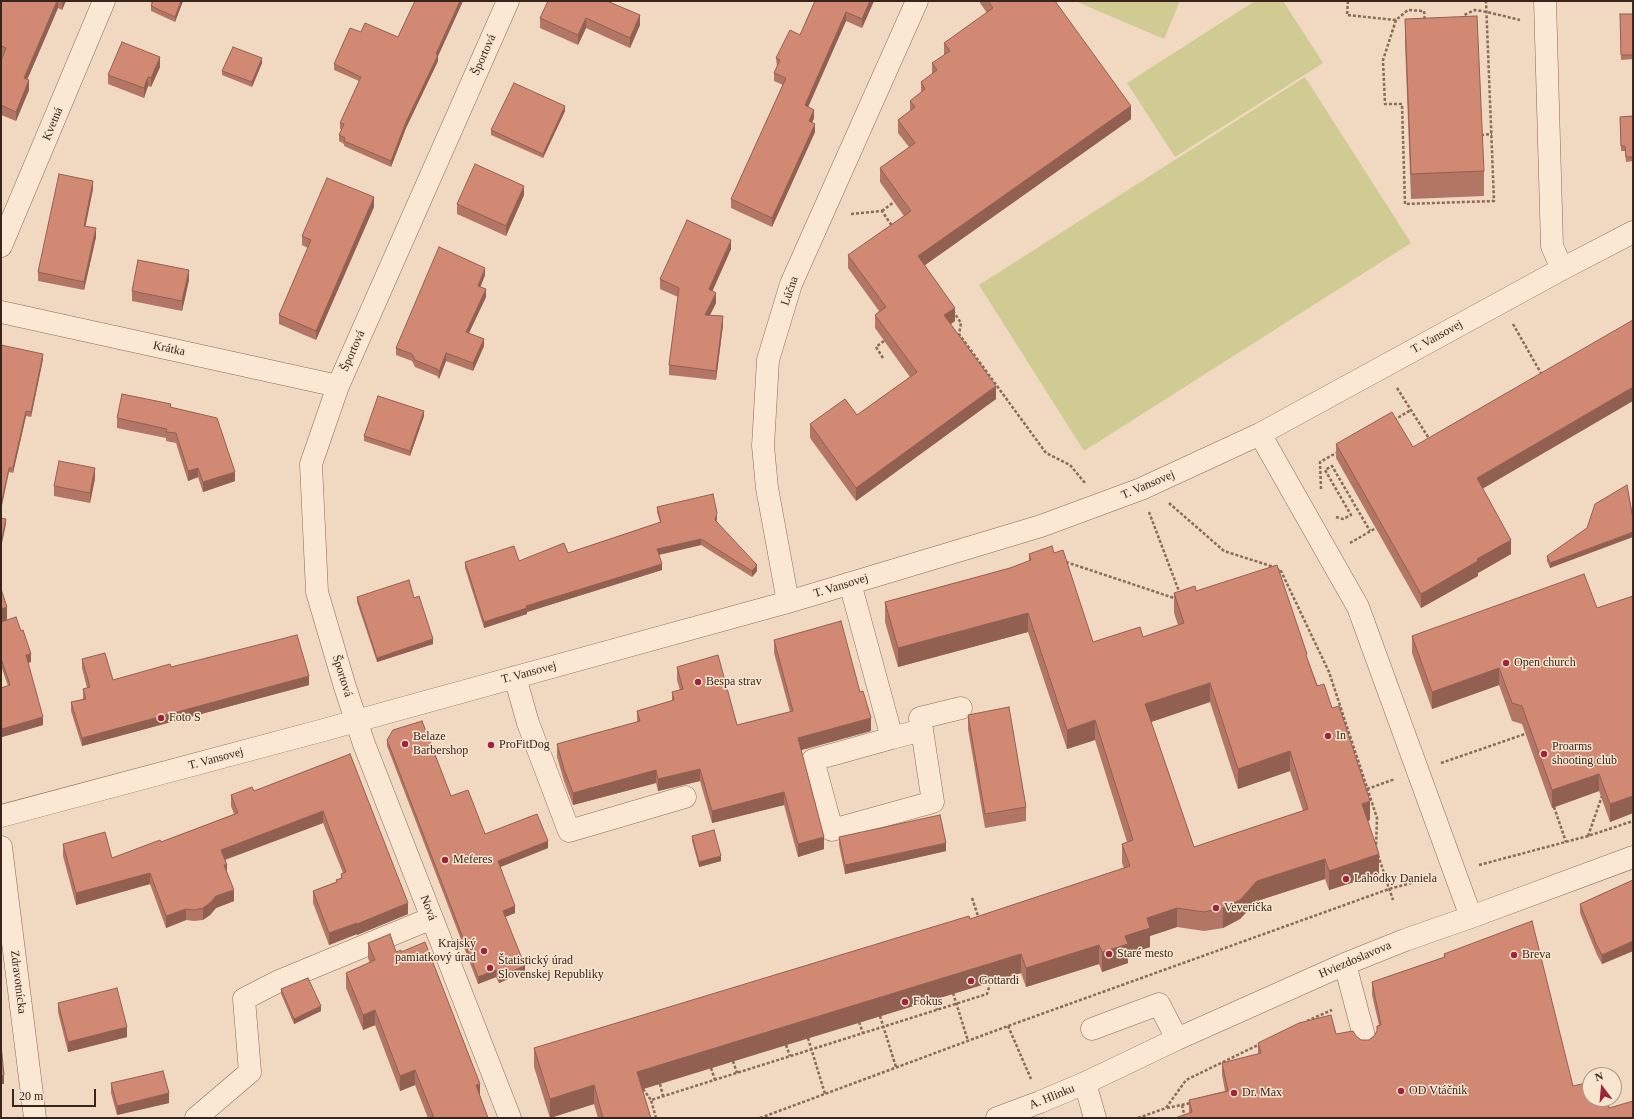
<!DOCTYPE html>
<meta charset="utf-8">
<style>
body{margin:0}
#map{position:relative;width:1634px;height:1119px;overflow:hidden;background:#f0d9c0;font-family:Georgia,serif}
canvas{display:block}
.frame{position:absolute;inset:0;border:2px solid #39251c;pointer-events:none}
.north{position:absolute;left:1582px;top:1067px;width:40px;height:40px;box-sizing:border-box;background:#f7e5d0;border:1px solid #ab9888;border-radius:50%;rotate:344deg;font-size:11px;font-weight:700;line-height:16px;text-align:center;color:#39251c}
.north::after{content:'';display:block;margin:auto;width:14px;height:18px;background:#9d243a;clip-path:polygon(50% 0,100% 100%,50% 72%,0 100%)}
.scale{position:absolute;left:12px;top:1089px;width:84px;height:18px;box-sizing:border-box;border:2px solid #39251c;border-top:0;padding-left:5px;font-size:12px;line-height:14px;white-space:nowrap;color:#39251c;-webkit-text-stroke:3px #f7e5d0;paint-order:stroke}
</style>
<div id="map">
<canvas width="1634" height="1119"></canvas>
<div class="frame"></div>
<div class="north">N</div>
<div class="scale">20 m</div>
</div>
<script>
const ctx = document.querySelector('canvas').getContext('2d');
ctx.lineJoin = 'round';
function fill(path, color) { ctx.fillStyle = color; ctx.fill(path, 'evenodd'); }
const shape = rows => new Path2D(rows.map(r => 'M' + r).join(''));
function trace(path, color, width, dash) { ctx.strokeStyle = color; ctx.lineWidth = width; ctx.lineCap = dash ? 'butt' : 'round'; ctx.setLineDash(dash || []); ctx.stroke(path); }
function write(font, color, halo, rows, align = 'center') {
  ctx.font = font + ' Georgia,serif'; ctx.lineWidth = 3; ctx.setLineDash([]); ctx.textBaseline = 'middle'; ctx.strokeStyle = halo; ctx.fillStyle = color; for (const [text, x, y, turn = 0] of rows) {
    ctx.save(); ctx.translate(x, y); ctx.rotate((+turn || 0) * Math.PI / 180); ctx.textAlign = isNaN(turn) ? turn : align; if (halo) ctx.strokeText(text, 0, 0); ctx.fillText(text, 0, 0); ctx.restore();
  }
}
fill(shape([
 [1075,1,1180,1,1164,39],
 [1255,1,1283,1,1323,63,1175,157,1127,83],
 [1305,77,1411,243,1084,451,979,285]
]), '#cfcb93');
const minor = shape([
 [508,1,338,386,311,464,317,592,345,687,364,744,510,1118],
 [1545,1,1552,246,1562,269],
 [1,246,104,1],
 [1,312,338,386],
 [1260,434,1358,607,1471,917],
 [850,583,892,738,813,760,832,830,933,802,922,730,892,738],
 [788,602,767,488,763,446,768,360,791,284,917,1],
 [515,677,528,723,569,831,685,797],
 [922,730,920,718,961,708],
 [1,816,320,731,788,602,1041,526,1141,489,1260,434,1562,269,1633,232],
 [1,847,35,1118],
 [1345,964,1365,1040],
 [1092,1029,1159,1004,1177,1039],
 [1085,1083,1095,1118],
 [196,1118,250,1072,244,999,277,982,432,918],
 [997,1118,1040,1102,1085,1083,1177,1039,1345,964,1405,940,1471,917,1633,857]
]);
trace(minor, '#8a6957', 23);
trace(shape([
 [1348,1,1347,15,1396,20,1408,10,1424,11,1425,22],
 [1462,19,1464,15,1475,10,1487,12,1520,20],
 [1396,20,1383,60,1385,104,1402,104,1405,204,1494,201,1486,1],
 [1481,135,1492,134],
 [882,211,894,202],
 [851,214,882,211,892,226],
 [953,311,961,323,959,334,1046,453,1070,465,1085,483],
 [1513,324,1542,375],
 [883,358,876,347,884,341],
 [1397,388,1430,440],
 [1394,420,1411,410],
 [1321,489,1320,462,1338,452],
 [1169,503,1224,551,1274,567],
 [1149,512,1180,594],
 [1336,517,1343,519,1351,515,1325,470,1332,466,1370,531],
 [1350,543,1376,528],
 [1066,562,1177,599],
 [1277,571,1280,569,1329,672,1377,818,1376,848],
 [1441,763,1525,734],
 [1367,789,1395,779],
 [1554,807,1566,842],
 [1588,836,1602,796],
 [1378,855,1393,900],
 [1479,865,1588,836,1633,821],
 [972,898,979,919],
 [953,993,968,1041],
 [933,999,937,1010],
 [880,1016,896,1067],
 [1307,1021,1332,1010],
 [859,1022,863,1033],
 [1008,1026,1031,1079],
 [808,1038,825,1094],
 [786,1045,790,1056],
 [733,1061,737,1073],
 [711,1068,715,1080],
 [660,1084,663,1096],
 [643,1089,651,1100],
 [1182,1105,1185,1118],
 [1167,1108,1191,1103],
 [656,1118,651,1100,987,994,991,981],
 [760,1118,1008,1026,1389,889,1430,878],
 [1138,1118,1166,1108,1186,1080,1260,1044]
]), '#8a6957', 2.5, [3, 2]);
trace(minor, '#fbe8d4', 22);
fill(shape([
 [2,1,66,1,62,10,58,8,27,80,29,90,16,121,1,115,1,61,3,56,1,55,1,3],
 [148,1,183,1,175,22,151,11,151,6,152,3],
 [415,1,463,1,438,56,438,61,406,128,391,167,344,146,344,144,339,141,339,135,342,129,340,129,340,123,359,81,334,70,334,64,398,37],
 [548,1,640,25,630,48,586,28,578,45,540,28,540,18],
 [815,1,874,1,862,28,846,21,808,107,814,118,812,123,815,132,772,227,731,208,731,199,783,85,774,81,774,73,777,67,776,58,800,35],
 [980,1,1055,1,1131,119,925,265,955,321,951,324,996,399,856,501,810,438,810,424,857,415,910,377,875,328,875,315,879,311,848,268,848,255,904,216,880,182,880,168,909,147,898,133,898,120,910,111,910,101,921,92,921,82,932,74,932,63,944,55,944,43,987,13,980,3],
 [1620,14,1633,14,1633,59,1621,60],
 [1405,19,1484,171,1484,196,1411,199,1405,44],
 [262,63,252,87,222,75,222,71],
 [160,67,151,87,148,86,144,98,108,84,108,75],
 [565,111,543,158,491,135,491,130],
 [1633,116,1633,161,1626,162,1625,151,1621,151,1620,117],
 [93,189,85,226,96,237,84,290,38,281,38,272],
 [524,195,506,236,457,214,457,204],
 [374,207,316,340,279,324,279,315,308,248,302,245,302,236],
 [731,249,712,291,716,303,710,315,723,325,716,380,669,375,669,365,678,297,660,289,660,279],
 [485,275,480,287,486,297,469,333,484,346,473,371,446,361,439,379,437,376,415,367,412,361,396,355,396,348],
 [189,280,182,311,132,301,132,291],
 [1,345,43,359,31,417,26,416,13,473,9,472],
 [171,408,235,481,203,492,198,477,188,481,176,443,166,441,166,438,117,428,117,418],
 [424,416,410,456,364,441,364,436],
 [1336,444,1413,447,1483,488,1511,554,1478,573,1478,576,1421,608,1336,458],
 [95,478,90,503,54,496,54,486],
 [657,507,717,519,716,521,757,571,752,577,701,545,659,555,662,570,527,612,527,614,484,628,465,568,465,562,519,561,568,553,660,522,657,512],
 [1633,519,1550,568,1547,561,1547,556],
 [1054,553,1093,642,1143,637,1178,625,1174,613,1174,593,1196,591,1307,658,1370,820,1368,821,1379,874,1329,890,1325,879,1257,901,1240,919,1223,928,1204,931,1177,927,1150,936,1150,947,1128,954,1128,963,1102,972,1099,964,1026,987,1021,973,642,1089,651,1118,598,1118,594,1104,550,1118,534,1067,534,1048,970,919,1124,868,1122,863,1122,844,1127,842,1095,740,1067,749,1028,632,898,667,885,622,885,602,1010,568,1029,561,1029,554],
 [1210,702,1238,789,1290,771,1303,811,1194,847,1151,722],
 [1633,596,1633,813,1610,822,1599,791,1552,808,1522,724,1512,721,1499,685,1432,709,1412,653,1412,636,1597,608],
 [357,597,414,598,433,644,377,662,357,602],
 [1,622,31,662,28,663,43,725,2,737,1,732,1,688,8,686,1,666],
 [774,640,860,692,871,731,801,750,824,849,798,857,784,805,712,823,700,781,658,791,656,783,573,805,564,781,557,757,557,744,637,722,637,711,672,701,672,692,680,690,677,680,677,667,737,725,790,712,774,653],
 [82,659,113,680,171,667,309,685,82,746,71,711,71,702,83,699,83,689,87,688,82,668],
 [968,715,1026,807,1026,821,985,828,968,729],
 [387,740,451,796,485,834,548,848,500,867,515,913,505,917,525,972,499,983,496,977,478,984,387,746],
 [350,754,408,914,357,935,357,934,329,945,313,903,313,891,336,882,336,880,341,879,341,874,343,873,323,823,225,860,227,872,234,901,216,908,210,915,203,920,194,921,186,920,166,928,150,884,76,905,63,856,63,844,112,858,161,842,234,814,231,806,231,795,254,791],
 [692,836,721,861,699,867,692,841],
 [839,837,946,851,845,874,839,845],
 [1633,880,1633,951,1602,964,1597,955,1580,913,1580,904],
 [368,943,396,952,480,1096,488,1118,428,1118,415,1085,400,1091,375,1025,363,1030,346,988,346,973,370,963,368,958],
 [1444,954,1573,1086,1609,1108,1633,1118,1189,1113,1189,1100,1225,1091,1222,1075,1222,1063,1258,1054,1258,1043,1336,1034,1356,1036,1361,1040,1369,1040,1374,1036,1377,1031,1379,1025,1372,995,1372,982,1444,957],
 [281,989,321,1011,294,1024,281,994],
 [58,1003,127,1037,68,1052,58,1012],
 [111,1083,169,1103,117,1115,111,1093]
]), '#b47664');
fill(shape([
 [57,1,58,1,58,8,24,87,24,78],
 [62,1,66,1,62,10],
 [181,1,183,1,175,22,175,17],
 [460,1,463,1,438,56,438,61,406,128,391,167,391,161,406,122],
 [870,1,874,1,862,28,862,19],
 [846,12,846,21,805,114,805,105],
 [640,15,640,25,630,48,630,38],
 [586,18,586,28,578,45,578,35],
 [160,57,160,67,151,87,151,78],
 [262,58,262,63,252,87,252,82],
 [148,77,148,86,144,98,144,88],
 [29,80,29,90,16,121,16,112],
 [565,106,565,111,543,158,543,154],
 [1131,106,1131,119,918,270,918,256],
 [814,110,814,118,809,130,809,121],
 [815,124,815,132,772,227,772,218],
 [93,181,93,189,84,234,84,226],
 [524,186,524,195,506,236,506,226],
 [374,197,374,207,316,340,316,331],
 [96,228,96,237,84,290,84,282],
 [731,240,731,249,709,299,709,289],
 [485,268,485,275,478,293,478,286],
 [189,270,189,280,182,311,182,301],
 [486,289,486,297,466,339,466,332],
 [716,293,716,303,705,325,705,315],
 [955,308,955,321,944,329,944,315],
 [723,316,723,325,716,380,716,371],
 [484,339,484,346,473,371,473,363],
 [446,353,446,361,439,379,439,372],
 [43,354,43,359,31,417,31,412],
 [996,386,996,399,856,501,856,488],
 [1633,387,1633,401,1477,492,1477,478],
 [26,411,26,416,13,473,13,468],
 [424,411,424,416,410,456,410,451],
 [9,468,9,472,1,510,1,505],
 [95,468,95,478,90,503,90,493],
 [198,468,198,477,188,481,188,471],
 [235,472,235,481,203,492,203,482],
 [717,513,717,519,715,526,715,520],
 [6,519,6,524,1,548,1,543],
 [1633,532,1633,537,1550,568,1550,563],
 [701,539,701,545,657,555,657,549],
 [1511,540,1511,554,1478,573,1478,576,1421,608,1421,594,1477,559],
 [662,564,662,570,527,612,527,614,484,628,484,622,526,606],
 [757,565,757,571,752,577,752,571],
 [7,607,7,620,1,622,1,609],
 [1028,613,1028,632,898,667,898,648],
 [433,639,433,644,377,662,377,658],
 [31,654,31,662,26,663,26,655],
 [1499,668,1499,685,1432,709,1432,692],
 [309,676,309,685,82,746,82,738],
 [1210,683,1210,702,1145,724,1145,704],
 [43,717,43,725,2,737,2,729],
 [871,718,871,731,798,751,798,738],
 [1095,720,1095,740,1067,749,1067,730],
 [1290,751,1290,771,1238,789,1238,769],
 [700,769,700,781,658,791,658,779],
 [656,770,656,783,573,805,573,793],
 [1599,774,1599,791,1552,808,1552,790],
 [784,792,784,805,712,823,712,811],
 [1633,796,1633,813,1610,822,1610,804],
 [1370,801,1370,820,1362,823,1362,804],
 [323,811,323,823,221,861,221,850],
 [824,837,824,849,798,857,798,844],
 [548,841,548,848,498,868,498,861],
 [946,843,946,851,845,874,845,865],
 [1379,854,1379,874,1329,890,1329,871],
 [721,856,721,861,699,867,699,862],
 [1325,859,1325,879,1257,901,1240,919,1223,928,1223,908,1257,881],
 [224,865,227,865,227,876],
 [150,873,150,884,76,905,76,893],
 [234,890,234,901,216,908,210,915,203,920,203,908,216,896],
 [408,903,408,914,357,935,357,924],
 [515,906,515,913,503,918,503,911],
 [1177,908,1177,927,1150,936,1150,947,1128,954,1128,963,1102,972,1102,952,1125,936,1147,918],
 [186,909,186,920,166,928,166,916],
 [357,923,357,934,329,945,329,933],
 [1633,941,1633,951,1602,964,1602,955],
 [1099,945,1099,964,1026,987,1026,968],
 [1021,954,1021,973,637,1091,637,1072],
 [525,966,525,972,499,983,499,976],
 [496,970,496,977,478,984,478,977],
 [321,1006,321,1011,294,1024,294,1019],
 [375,1010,375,1025,363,1030,363,1015],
 [127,1027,127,1037,68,1052,68,1042],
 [415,1070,415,1085,400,1091,400,1076],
 [4,1075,4,1084,1,1084,1,1076],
 [480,1084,480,1098,476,1085],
 [594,1085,594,1104,550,1118,550,1099],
 [169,1093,169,1103,117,1115,117,1106]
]), '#926051');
const building = shape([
 [2,1,57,1,24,78,29,80,16,112,1,105,1,61,6,48,1,46,1,3,2,1],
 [153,1,181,1,175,17,151,6,153,1],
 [415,1,460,1,436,54,438,55,406,122,391,161,344,141,345,138,339,135,344,124,340,123,361,77,334,64,350,28,361,32,365,23,398,37,415,1],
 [548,1,607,1,640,15,630,38,586,18,578,35,540,18,548,1],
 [815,1,870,1,862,19,846,12,805,105,814,110,809,121,815,124,772,218,731,199,786,78,774,73,780,60,776,58,790,30,800,35,815,1],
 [988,1,1055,1,1131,106,918,256,955,308,944,315,996,386,856,488,810,424,845,399,857,415,917,372,875,315,886,307,848,255,911,211,880,168,915,143,898,120,915,107,910,101,925,89,921,82,937,70,932,63,950,51,944,43,993,8,988,1],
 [1620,14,1633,14,1633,55,1621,55,1620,14],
 [1477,16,1484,171,1411,174,1405,19,1477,16],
 [122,42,160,57,151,78,148,77,144,88,108,75,122,42],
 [233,47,262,58,252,82,222,71,233,47],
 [514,83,565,106,543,154,491,130,514,83],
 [1633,116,1633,157,1626,157,1625,146,1621,146,1620,117,1633,116],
 [475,164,524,186,506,226,457,204,475,164],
 [59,174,93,181,84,226,96,228,84,282,38,272,59,174],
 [327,178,374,197,316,331,279,315,311,240,302,236,327,178],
 [687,220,731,240,709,289,716,293,705,315,723,316,716,371,669,365,679,288,660,279,687,220],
 [439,247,485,268,478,286,486,289,466,332,484,339,473,363,446,353,439,372,437,369,415,360,412,354,396,348,439,247],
 [138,260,189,270,182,301,132,291,138,260],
 [1633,320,1633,387,1477,478,1511,540,1477,559,1478,561,1421,594,1336,444,1392,412,1413,447,1633,320],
 [1,345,43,354,31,412,26,411,13,468,9,468,1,505,1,345],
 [122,394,171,404,170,407,217,418,235,472,203,482,198,468,188,471,176,433,166,432,167,429,117,418,122,394],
 [378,396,424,411,410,451,364,436,378,396],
 [59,461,95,468,90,493,54,486,59,461],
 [1627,485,1633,519,1633,532,1550,563,1547,556,1587,528,1595,504,1627,485],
 [713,494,717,513,715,520,757,565,752,571,701,539,657,549,662,564,526,606,527,608,484,622,465,562,514,546,519,561,564,543,568,553,661,522,657,507,713,494],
 [1,518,6,519,1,543,1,518],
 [1052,546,1054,553,1063,550,1093,642,1140,627,1143,637,1184,623,1174,593,1195,586,1196,591,1277,565,1307,654,1306,655,1317,686,1324,684,1332,708,1339,706,1370,801,1362,804,1379,854,1329,871,1325,859,1257,881,1240,900,1223,908,1204,912,1177,908,1147,918,1150,928,1125,936,1128,944,1102,952,1099,945,1026,968,1021,954,637,1072,651,1118,603,1118,594,1085,550,1099,534,1048,969,916,970,919,1130,866,1122,844,1133,840,1095,720,1067,730,1028,613,898,648,885,602,1010,568,1031,560,1029,554,1052,546],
 [1210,683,1238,769,1290,751,1308,809,1194,847,1145,704,1210,683],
 [1584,574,1597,608,1633,596,1633,796,1610,804,1599,774,1552,790,1522,706,1512,703,1499,668,1432,692,1412,636,1584,574],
 [409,580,414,598,419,596,433,639,377,658,357,597,409,580],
 [1,589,7,607,1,609,1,589],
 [16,617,21,631,23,630,31,654,26,655,43,717,2,729,1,724,1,688,10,685,1,658,1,622,16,617],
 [841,621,860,692,863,691,871,718,798,738,824,837,798,844,784,792,712,811,700,769,658,779,656,770,573,793,564,769,557,744,640,721,637,711,674,700,672,692,683,689,677,667,718,655,737,725,793,711,774,640,841,621],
 [297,635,309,676,82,738,71,702,86,699,83,689,90,687,82,659,105,653,113,680,170,664,171,667,297,635],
 [1009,707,1026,807,985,814,968,715,1009,707],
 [422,721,451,796,468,790,485,834,537,814,548,841,498,861,515,906,503,911,525,966,499,976,496,970,478,977,387,740,393,730,422,721],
 [350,754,408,903,357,924,357,923,329,933,313,891,337,882,336,880,342,878,341,874,346,872,323,811,221,850,227,865,224,865,234,890,216,896,210,903,203,908,194,910,186,909,166,916,150,873,76,893,63,844,105,832,112,858,160,840,161,842,238,813,231,795,252,787,254,791,350,754],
 [940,815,946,843,845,865,839,837,940,815],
 [714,830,721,856,699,862,692,836,714,830],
 [1633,880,1633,941,1602,955,1597,946,1580,904,1633,880],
 [1532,921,1573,1086,1590,1082,1590,1099,1607,1099,1609,1108,1633,1101,1633,1118,1175,1118,1192,1112,1189,1100,1228,1091,1222,1063,1261,1053,1258,1043,1299,1023,1331,1015,1336,1034,1353,1031,1356,1036,1361,1040,1369,1040,1374,1036,1377,1031,1377,1026,1381,1025,1372,982,1445,957,1444,954,1532,921],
 [390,934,396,952,401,950,401,952,425,942,480,1084,476,1085,488,1118,434,1118,415,1070,400,1076,375,1010,363,1015,346,973,375,960,368,943,390,934],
 [308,978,321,1006,294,1019,281,989,308,978],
 [117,988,127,1027,68,1042,58,1003,117,988],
 [1,1045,4,1075,1,1076,1,1045],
 [163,1071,169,1093,117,1106,111,1083,163,1071]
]);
fill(building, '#d18974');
trace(building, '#926051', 1);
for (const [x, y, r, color] of [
 [1506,663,4,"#9d243a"],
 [698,682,4,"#9d243a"],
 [161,718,4,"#9d243a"],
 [1328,736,4,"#9d243a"],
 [405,744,4,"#9d243a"],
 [491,745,4,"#9d243a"],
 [1544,754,4,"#9d243a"],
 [445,860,4,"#9d243a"],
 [1346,879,4,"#9d243a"],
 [1216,908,4,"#9d243a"],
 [484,951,4,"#9d243a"],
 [1109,954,4,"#9d243a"],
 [1514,955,4,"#9d243a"],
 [490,968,4,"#9d243a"],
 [971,981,4,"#9d243a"],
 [905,1002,4,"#9d243a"],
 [1401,1091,4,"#9d243a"],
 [1234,1093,4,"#9d243a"]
]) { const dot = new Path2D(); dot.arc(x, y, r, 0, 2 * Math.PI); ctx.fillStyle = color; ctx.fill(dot); trace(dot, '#f7e5d0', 1.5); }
write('12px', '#39251c', '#f7e5d0', [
 ["Športová",484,55,-66],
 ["Kvetná",53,124,-67],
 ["Lúčna",790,291,-71],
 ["T. Vansovej",1437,337,-29],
 ["Krátka",169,349,12],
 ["Športová",353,351,-66],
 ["T. Vansovej",1148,485,-23],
 ["T. Vansovej",841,586,-17],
 ["T. Vansovej",529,673,-15],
 ["Športová",342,676,73],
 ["T. Vansovej",216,759,-15],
 ["Nová",428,908,69],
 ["Hviezdoslavova",1355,960,-23],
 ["Zdravotnícka",18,982,83],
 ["A. Hlinku",1052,1097,-22]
]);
write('12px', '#39251c', '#f7e5d0', [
 ["Open church",1514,663],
 ["Bespa strav",706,682],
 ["Foto S",169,718],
 ["In",1336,736],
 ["Belaze",413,737],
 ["Barbershop",413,751],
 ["ProFitDog",499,745],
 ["Proarms",1552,747],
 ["shooting club",1552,761],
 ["Meferes",453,860],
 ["Lahôdky Daniela",1354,879],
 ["Veverička",1224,908],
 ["Krajský",476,944,"right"],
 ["pamiatkový úrad",476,958,"right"],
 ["Staré mesto",1117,954],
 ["Breva",1522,955],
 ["Štatistický úrad",498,961],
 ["Slovenskej Republiky",498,975],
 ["Gottardi",979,981],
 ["Fokus",913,1002],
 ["OD Vtáčnik",1409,1091],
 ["Dr. Max",1242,1093]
], 'left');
</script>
